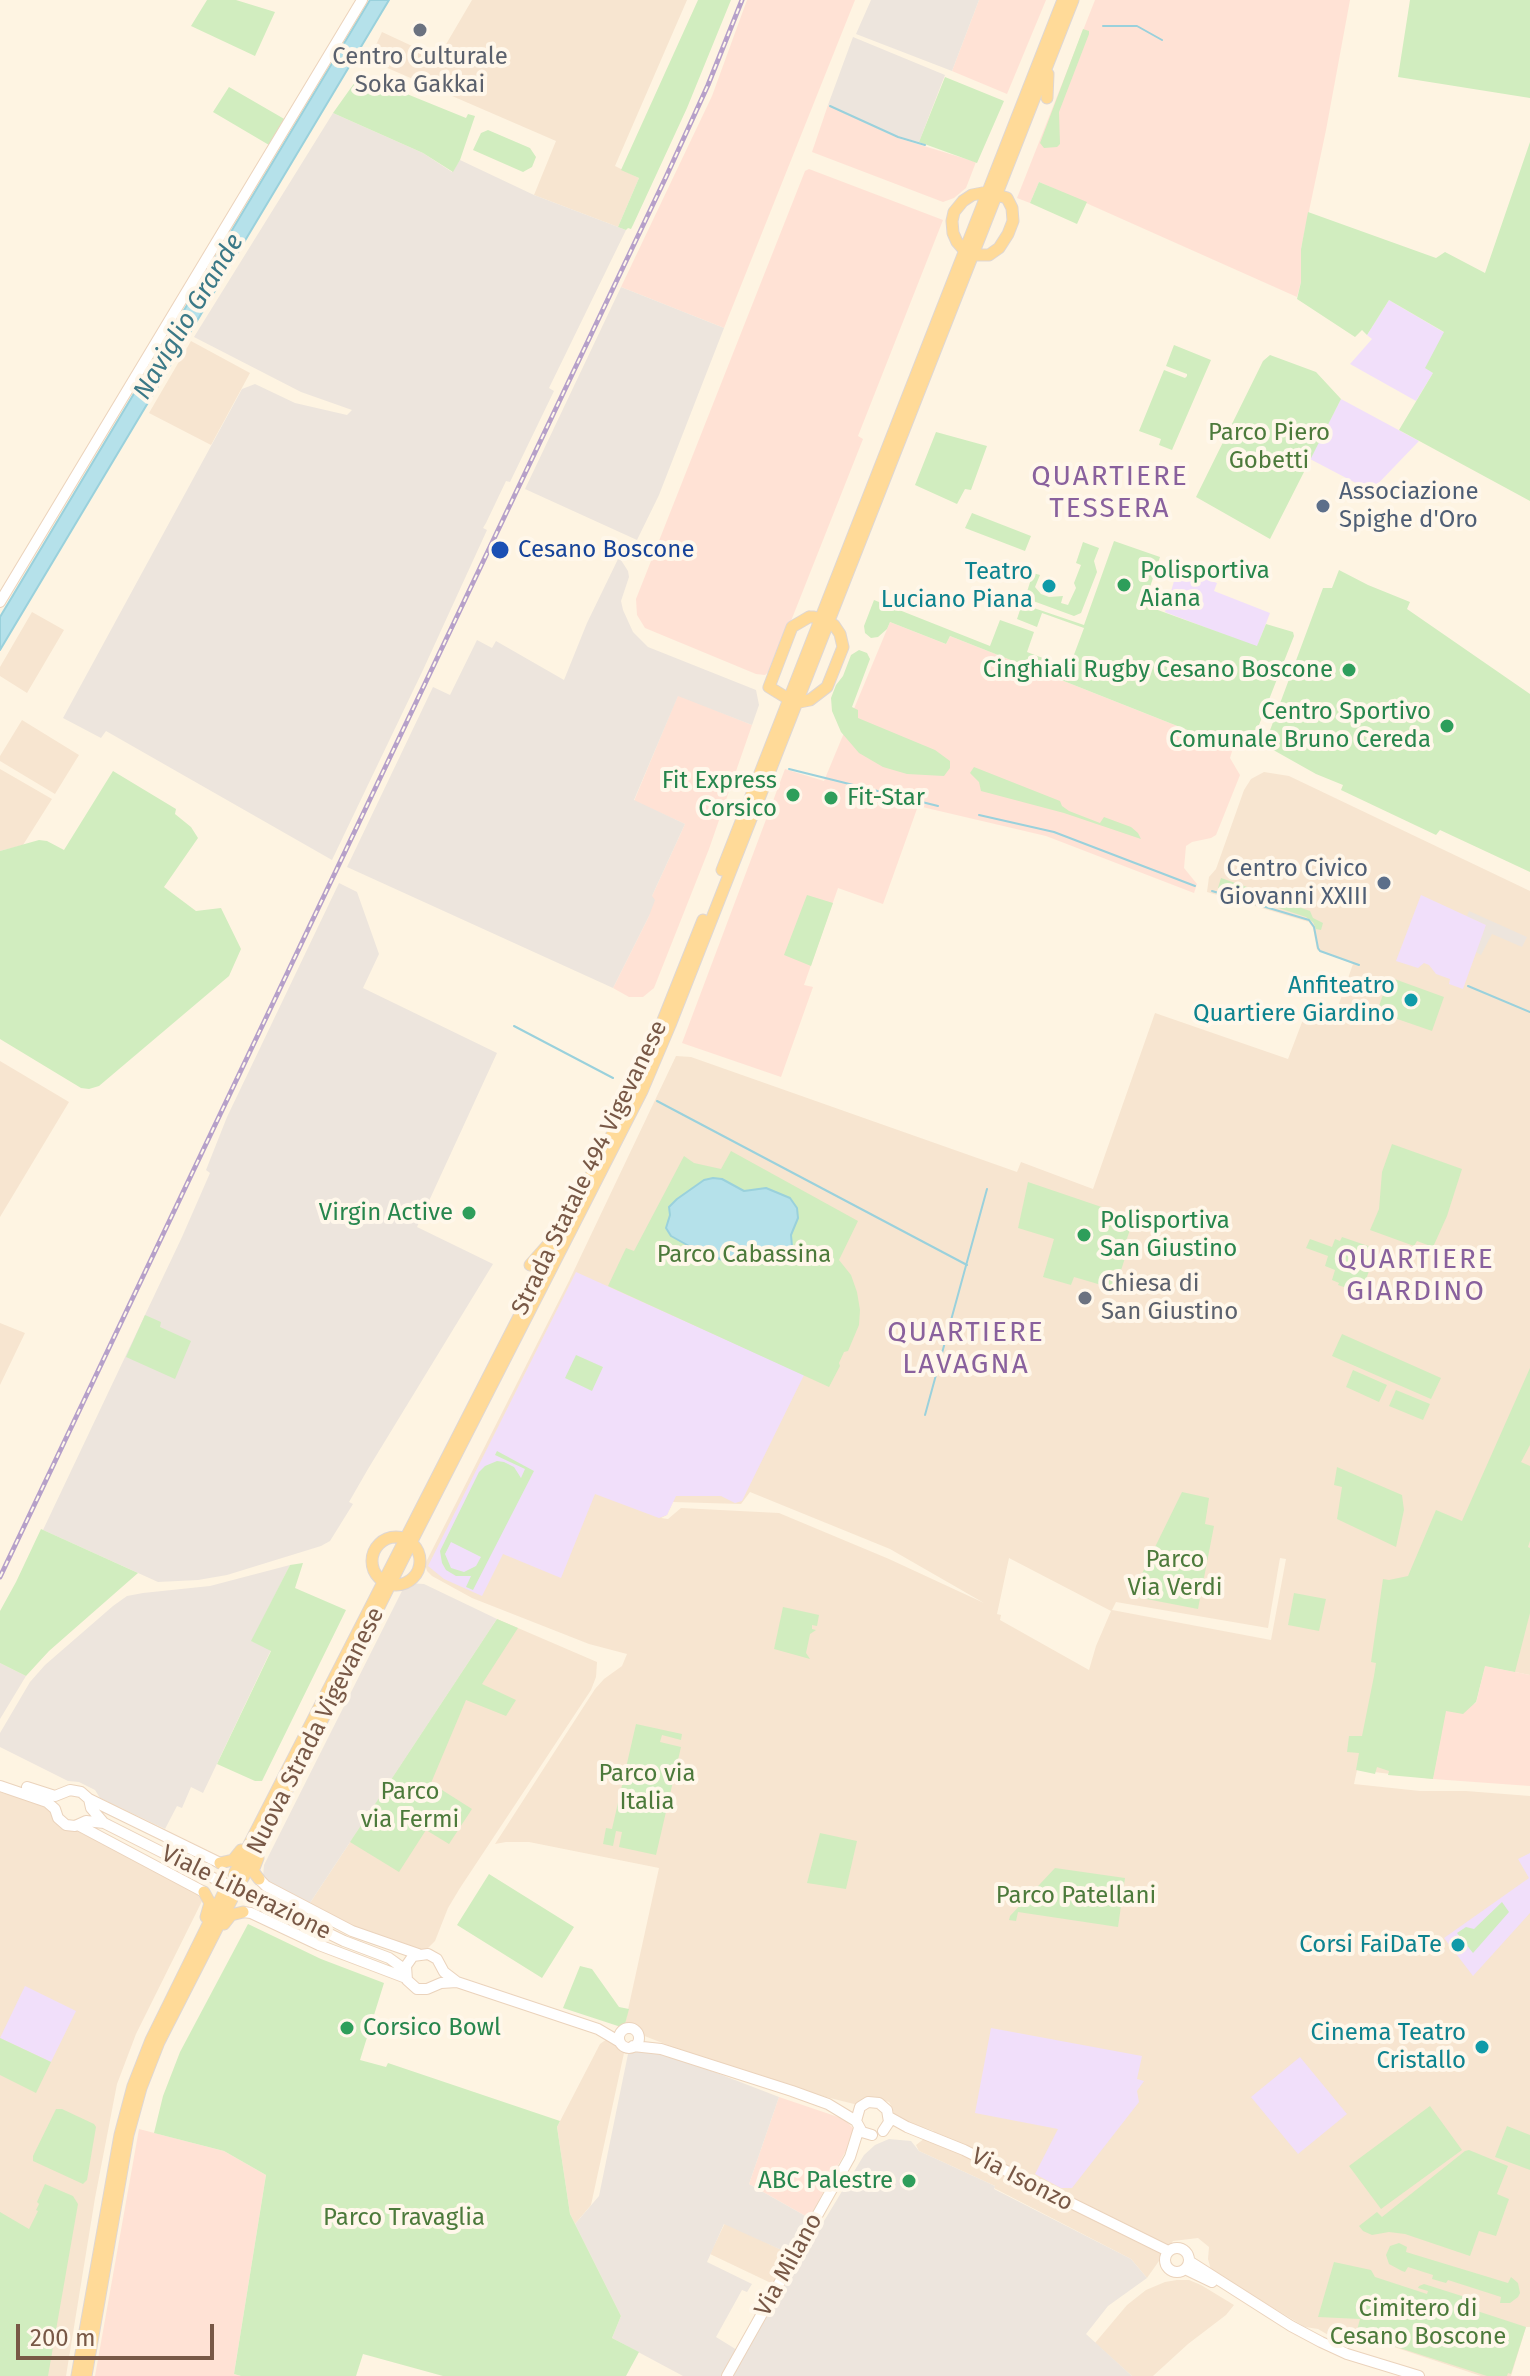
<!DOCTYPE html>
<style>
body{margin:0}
#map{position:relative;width:1530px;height:2376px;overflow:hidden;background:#fef4e2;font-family:"Fira Sans",sans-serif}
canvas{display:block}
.scale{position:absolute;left:16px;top:2324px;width:198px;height:36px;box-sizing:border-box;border:4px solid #785846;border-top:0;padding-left:10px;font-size:24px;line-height:28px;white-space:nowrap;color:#785846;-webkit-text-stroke:6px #fff7ea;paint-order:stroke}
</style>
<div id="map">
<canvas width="1530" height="2376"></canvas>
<div class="scale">200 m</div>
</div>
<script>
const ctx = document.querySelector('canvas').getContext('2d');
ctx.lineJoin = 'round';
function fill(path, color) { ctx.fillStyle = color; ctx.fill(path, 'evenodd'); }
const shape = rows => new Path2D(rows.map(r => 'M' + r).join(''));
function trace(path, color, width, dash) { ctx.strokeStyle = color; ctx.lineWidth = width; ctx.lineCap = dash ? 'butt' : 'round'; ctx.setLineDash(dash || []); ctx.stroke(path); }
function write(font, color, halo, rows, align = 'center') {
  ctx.font = font + ' "Fira Sans",sans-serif'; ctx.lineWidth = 8; ctx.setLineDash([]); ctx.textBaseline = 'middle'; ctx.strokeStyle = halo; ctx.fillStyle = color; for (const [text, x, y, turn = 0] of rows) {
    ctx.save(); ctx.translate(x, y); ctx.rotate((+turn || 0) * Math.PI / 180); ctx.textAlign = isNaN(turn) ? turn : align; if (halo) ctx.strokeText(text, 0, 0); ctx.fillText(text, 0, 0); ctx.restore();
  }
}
fill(shape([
 [472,0,687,0,615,166,639,178,618,227,534,195,556,141,369,60,382,32,438,58],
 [191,341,250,373,211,445,149,413],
 [32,612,64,630,27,693,0,676,0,667],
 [22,720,79,755,55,794,0,761,0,756],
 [0,769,52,799,23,845,0,851],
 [1264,772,1289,776,1530,891,1530,1675,1485,1666,1476,1702,1447,1711,1433,1779,1357,1770,1354,1784,1420,1791,1466,1791,1530,1796,1530,2327,1526,2327,1511,2376,1481,2376,1361,2336,1338,2332,1330,2336,1318,2329,1305,2327,1217,2274,1211,2270,1208,2259,1209,2247,1198,2238,1173,2241,1147,2278,1131,2259,994,2188,995,2186,919,2151,916,2145,934,2131,895,2118,892,2107,889,2102,871,2097,858,2105,826,2097,683,2051,624,2028,659,1868,529,1842,506,1842,495,1844,595,1689,604,1679,622,1666,627,1654,589,1644,472,1598,432,1576,427,1571,425,1564,569,1281,676,1056,691,1057,1017,1172,1021,1162,1093,1189,1155,1013,1288,1059,1307,1009,1334,1018,1353,964,1317,950,1313,928,1309,922,1207,892,1209,877,1216,869,1244,790,1251,779],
 [750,1492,890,1549,984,1603,889,1559,779,1513,681,1508,668,1519,661,1518,667,1515,673,1502,741,1504],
 [1009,1558,1111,1611,1096,1646,1089,1670,1000,1620,1001,1615,997,1614],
 [1280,1558,1286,1559,1271,1640,1112,1610,1116,1602,1268,1628],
 [0,1061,69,1102,0,1217],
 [0,1323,25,1333,0,1385],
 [497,1619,597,1662,596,1677,591,1690,460,1888,448,1908,435,1941,425,1951,421,1951,353,1930,308,1906],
 [0,1792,45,1805,76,1828,207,1891,136,2034,117,2084,95,2198,66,2376,0,2376],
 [607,2039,623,2049,624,2053,591,2205,575,2224,570,2214,557,2127,600,2044],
 [725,2223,788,2253,773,2284,710,2254],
 [1177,2280,1189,2280,1201,2285,1234,2305,1226,2315,1188,2344,1153,2376,1132,2376,1095,2343,1127,2305,1146,2290,1165,2282]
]), '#f7e5d0');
fill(shape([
 [747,0,855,0,724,328,621,287,712,96],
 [979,0,1046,0,1007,94,952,71],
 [1095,0,1350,0,1326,130,1301,249,1301,282,1297,297,1039,182,1030,203,1017,198],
 [828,105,898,138,976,162,966,188,954,198,943,202,812,152],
 [809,169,943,220,858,436,863,439,772,669,765,675,756,674,645,628,637,615,636,599,805,171],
 [890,622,946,644,950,636,1233,748,1230,758,1240,775,1216,835,1211,838,1192,842,1186,846,1184,868,1197,884,1194,893,1046,836,918,806,883,904,838,888,804,985,813,987,781,1077,682,1043,785,769,824,781],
 [678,695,752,725,709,849,654,988,643,997,629,997,613,988,649,916,652,896,685,824,634,801],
 [1485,1666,1530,1675,1530,1786,1433,1779,1446,1711,1476,1703],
 [779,2097,844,2119,853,2128,853,2138,809,2218,749,2184],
 [139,2129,224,2151,266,2175,234,2374,241,2376,95,2376]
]), '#ffe2d5');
fill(shape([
 [871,0,979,0,952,71,856,34],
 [853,37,945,75,919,142,898,137,828,105],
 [333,113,423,153,452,172,460,160,534,195,626,230,549,388,554,391,510,482,506,481,486,523,483,528,487,530,423,670,332,860,106,731,101,738,63,718,242,389,255,384,295,403,347,415,352,410,301,392,194,337],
 [621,287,724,328,659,495,637,540,525,489],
 [619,557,628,571,629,577,621,601,623,610,633,632,648,647,756,690,759,705,752,725,678,696,634,800,685,824,652,896,655,900,649,916,613,988,347,867,433,687,450,695,477,640,492,648,496,641,564,680,587,623],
 [339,883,357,892,379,954,363,988,497,1053,417,1227,493,1264,368,1469,349,1502,353,1504,330,1541,321,1546,227,1575,198,1580,158,1582,43,1530,182,1237,210,1173,206,1170,227,1117],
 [1469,911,1527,937,1522,947,1492,934,1481,955,1476,952,1486,925,1467,916],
 [290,1565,252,1641,271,1650,203,1793,191,1787,182,1808,177,1806,165,1829,100,1798,95,1790,79,1782,68,1781,0,1747,0,1733,30,1682,45,1665,113,1606,127,1596,143,1593,210,1586],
 [408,1583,424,1584,497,1619,308,1906,270,1886,263,1877,264,1865,405,1585],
 [0,1663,26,1676,0,1719],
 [636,2050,660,2051,779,2097,749,2184,809,2218,788,2253,724,2224,707,2262,752,2284,747,2292,742,2290,716,2337,737,2350,722,2376,683,2376,612,2338,621,2316,575,2224,599,2196,628,2054],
 [889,2139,911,2141,919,2151,995,2186,994,2189,1131,2259,1147,2278,1108,2306,1086,2334,1132,2376,730,2376,864,2155,875,2145]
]), '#ede5dd');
fill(shape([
 [1389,300,1445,333,1426,368,1433,373,1416,401,1350,364,1372,339,1367,335],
 [1341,399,1419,441,1371,491,1310,459],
 [1179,564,1201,577,1217,583,1214,591,1270,613,1257,647,1165,612],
 [1421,895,1486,925,1463,989,1449,984,1450,979,1436,974,1429,965,1424,963,1418,968,1396,961],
 [576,1272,804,1375,742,1501,735,1503,721,1496,676,1496,667,1515,659,1518,595,1494,561,1578,503,1554,482,1596,444,1579,428,1566],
 [1530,1853,1530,1913,1473,1976,1444,1938,1529,1878,1518,1859],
 [25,1986,76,2011,51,2062,0,2038],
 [991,2028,1142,2056,1137,2079,1144,2081,1137,2091,1139,2102,1072,2188,1061,2188,1035,2174,1058,2129,975,2113],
 [1300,2057,1347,2114,1298,2154,1251,2097]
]), '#f1dffa');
fill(shape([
 [207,0,236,0,275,12,255,56,191,26],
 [698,0,731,0,687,108,633,225,631,229,628,228,626,230,618,227,639,178,621,170],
 [1410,0,1530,0,1530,98,1398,77],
 [1083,29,1089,31,1089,34,1059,112,1060,144,1057,147,1044,148,1040,143],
 [360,75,466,118,468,114,475,116,460,160,453,172,423,153,333,113],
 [945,77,1004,101,977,163,919,142],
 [229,87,286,120,269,145,213,112],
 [488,130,530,148,536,157,532,167,523,172,473,150,481,133],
 [1530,142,1530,501,1399,430,1433,373,1425,368,1444,332,1389,300,1367,335,1362,330,1355,337,1297,299,1301,282,1301,249,1308,212,1436,258,1445,252,1485,273],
 [1039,182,1087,202,1077,224,1030,203],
 [1174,345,1211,360,1172,450,1159,445,1161,439,1139,431,1164,370,1185,378,1187,376,1187,374,1166,366],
 [1270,355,1316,372,1341,399,1270,539,1196,497,1263,361],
 [936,432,987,446,971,490,965,489,957,504,915,485],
 [972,513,1031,536,1025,551,965,528],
 [1114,541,1160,557,1144,605,1257,646,1266,624,1293,632,1294,636,1257,730,1254,730,1248,738,1239,743,1235,742,1233,748,950,636,946,644,890,622,887,629,878,637,871,638,865,633,864,626,874,600,990,646,1000,620,1034,632,1027,652,1069,668,1084,628,1042,613,1037,627,1017,619,1022,604,1084,625],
 [1083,542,1099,548,1094,561,1097,572,1081,613,1074,616,1025,598,1033,573,1040,575,1035,587,1041,594,1049,597,1063,596,1061,603,1068,605,1076,588,1074,583,1081,565,1076,563],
 [1339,570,1368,585,1410,602,1407,609,1530,694,1530,872,1440,830,1436,835,1341,790,1343,785,1316,774,1268,747,1269,733,1323,588,1332,588],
 [859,650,867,653,870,659,852,707,858,710,858,718,935,750,950,761,950,768,944,776,907,774,883,767,859,753,841,732,832,711,831,698,836,685,843,676,851,655],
 [974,767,1060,801,1062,806,1069,811,1100,823,1104,817,1131,827,1138,833,1141,839,1064,813,981,791,979,782,970,773],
 [113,771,176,809,175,814,191,827,198,838,164,887,196,911,221,908,241,949,229,976,99,1086,89,1089,81,1088,0,1039,0,851,39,840,47,841,64,850],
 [1221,878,1276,897,1277,895,1288,899,1287,903,1310,911,1313,918,1323,923,1321,930,1316,929,1313,922,1306,917,1218,888],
 [807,895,833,903,811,966,784,955],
 [1389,977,1444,997,1432,1031,1377,1012],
 [1392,1144,1462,1169,1447,1216,1433,1247,1417,1241,1414,1246,1370,1230,1379,1209,1382,1172],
 [731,1151,858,1221,839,1260,851,1275,857,1292,860,1310,859,1325,848,1351,844,1352,839,1363,840,1366,829,1387,608,1286,626,1248,634,1251,684,1156,694,1163,721,1169],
 [1028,1182,1134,1218,1121,1256,1125,1258,1115,1289,1074,1277,1071,1285,1043,1277,1054,1239,1018,1228],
 [1342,1237,1377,1249,1361,1293,1338,1285,1339,1283,1332,1280,1335,1270,1325,1266,1328,1256,1306,1248,1310,1239,1332,1247,1335,1239,1340,1241],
 [145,1315,161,1322,160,1327,191,1341,175,1379,126,1357],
 [1342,1334,1441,1378,1431,1399,1332,1356],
 [576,1355,603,1367,592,1391,565,1378],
 [1530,1368,1530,1445,1521,1462,1530,1466,1530,1541,1528,1547,1530,1548,1530,1613,1515,1672,1485,1666,1476,1702,1463,1714,1446,1711,1433,1779,1388,1775,1389,1771,1377,1767,1375,1774,1356,1770,1359,1753,1347,1752,1349,1736,1362,1736,1374,1676,1376,1663,1371,1662,1383,1579,1389,1580,1408,1576,1436,1510,1462,1521],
 [1353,1370,1387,1385,1379,1402,1346,1387],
 [1396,1390,1430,1404,1423,1420,1389,1406],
 [497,1451,534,1471,473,1590,466,1587,471,1576,456,1576,446,1570,442,1563,440,1551,479,1472,485,1466,497,1461,504,1462,514,1467,521,1478,525,1469,495,1455],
 [451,1542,481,1557,476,1566,464,1572,451,1568,445,1554],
 [1337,1467,1402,1495,1404,1510,1396,1547,1337,1519,1342,1487,1334,1485],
 [1182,1492,1209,1498,1205,1524,1214,1526,1198,1609,1136,1597,1132,1594],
 [41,1529,138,1573,49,1651,26,1676,0,1663,0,1611,16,1582],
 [303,1563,295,1588,346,1610,262,1781,255,1781,217,1764,271,1651,251,1641,290,1565],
 [1294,1593,1326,1599,1319,1631,1288,1625],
 [783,1607,819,1615,817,1626,812,1625,812,1629,816,1630,810,1634,806,1653,810,1659,774,1649],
 [497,1619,518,1628,482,1684,516,1700,506,1716,466,1700,431,1783,472,1809,449,1844,426,1830,399,1872,350,1842],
 [636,1724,682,1734,681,1740,662,1735,660,1742,681,1747,656,1855,619,1847,622,1832,616,1831,613,1846,603,1844,606,1828,612,1829],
 [820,1833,857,1841,846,1889,807,1883],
 [1055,1868,1125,1878,1118,1927,1018,1912,1016,1921,1009,1920,1010,1916],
 [489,1874,574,1927,542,1978,457,1925],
 [1502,1902,1509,1912,1473,1953,1457,1933,1466,1927,1474,1929],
 [248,1924,321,1959,384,1983,360,2060,386,2067,388,2063,560,2121,557,2127,570,2214,621,2316,612,2338,639,2352,626,2376,443,2376,363,2354,356,2376,241,2376,234,2374,266,2175,224,2151,154,2133,163,2096,180,2052],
 [580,1966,592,1969,619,2007,629,2009,624,2028,563,2008],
 [0,2038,51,2062,36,2093,0,2075],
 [1430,2106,1462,2150,1381,2209,1349,2166],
 [56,2109,62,2109,94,2124,96,2127,87,2180,83,2184,33,2161,33,2156],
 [1507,2126,1530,2135,1530,2170,1495,2157],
 [1469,2150,1508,2166,1497,2194,1509,2199,1496,2236,1479,2231,1470,2256,1405,2234,1389,2232,1372,2235,1363,2231,1359,2226,1377,2212,1382,2217,1465,2151],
 [45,2184,73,2196,78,2204,48,2376,0,2376,0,2212,29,2229,38,2211,36,2210,39,2204,37,2202],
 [1399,2243,1407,2247,1406,2252,1508,2283,1511,2277,1518,2283,1520,2293,1518,2297,1510,2303,1500,2303,1501,2297,1448,2280,1446,2283,1432,2279,1433,2275,1408,2267,1405,2272,1402,2271,1389,2264,1386,2255,1390,2246],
 [1334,2262,1371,2270,1375,2277,1427,2294,1428,2291,1418,2288,1419,2286,1424,2284,1465,2297,1464,2301,1469,2303,1468,2308,1526,2327,1511,2374,1508,2373,1507,2376,1487,2376,1356,2334,1360,2319,1318,2317]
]), '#d1edbf');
const water = shape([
 [370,0,389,0,0,650,0,617,370,0],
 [713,1178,722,1179,744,1191,766,1188,790,1198,797,1208,798,1218,791,1235,792,1246,787,1258,768,1263,732,1264,689,1246,671,1236,666,1228,670,1215,669,1207,677,1199,704,1180,713,1178]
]);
fill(water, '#b5e1ea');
trace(water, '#9ad1dc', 2);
trace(shape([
 [1103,26,1137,26,1162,40],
 [830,106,898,137,925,145],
 [789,769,938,806],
 [979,815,1054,832,1195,886],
 [1212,891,1309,920,1314,927,1318,948,1320,951,1359,965],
 [1468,986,1530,1012],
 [514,1026,613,1078],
 [657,1101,967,1265],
 [925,1415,987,1189]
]), '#9ad1dc', 2);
const secondary = shape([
 [0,602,362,0],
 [0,1786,47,1802,55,1809,58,1818,66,1825,75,1826,86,1821,104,1823,207,1875],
 [27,1787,55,1796,70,1790,81,1792,89,1799,91,1808,103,1822],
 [89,1799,220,1863],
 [78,1825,204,1892],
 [259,1879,266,1886,352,1931,418,1954],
 [262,1901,344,1941,389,1958,400,1966,405,1974],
 [243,1912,251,1913,319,1945,406,1978],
 [457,1982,444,1972,437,1959,428,1954,413,1956,406,1966,407,1980,417,1989,427,1989,441,1983,457,1982,598,2029,620,2042],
 '619 2038a10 10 0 1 1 20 0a10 10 0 1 1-20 0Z',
 [633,2046,661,2049,792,2091,828,2104,856,2121],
 [889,2117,907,2127,964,2150,1168,2251],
 [872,2135,862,2132,856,2121,860,2107,868,2102,879,2103,887,2110,889,2122,883,2131],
 '1165 2260a12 12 0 1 1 24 0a12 12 0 1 1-24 0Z',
 [1189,2261,1291,2326,1321,2342,1347,2354,1419,2376],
 [1185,2269,1212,2282],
 [727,2376,850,2157,859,2128]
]);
const primary = shape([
 [1047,98,1048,74],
 [987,192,1007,198,1012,208,1013,221,1008,234,999,248,989,255,978,255,964,250,957,242,953,233,952,221,954,212,963,201,972,195,987,192],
 [809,617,814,617,834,625,840,634,843,647,827,687,810,700,795,703,769,687,792,627,809,617],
 [722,870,1063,0],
 [530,1265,553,1239],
 '372 1561a24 24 0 1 1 48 0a24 24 0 1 1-48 0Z',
 [258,1858,253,1871,259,1879],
 [220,1863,233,1860,241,1850],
 [234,1874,622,1115,646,1063,703,920],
 [243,1878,414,1537,642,1091,670,1025,1073,0],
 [204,1892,210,1903,206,1917],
 [224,1924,231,1915,243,1912],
 [77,2376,120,2135,133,2086,151,2040,223,1894],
 [86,2376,128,2135,141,2088,159,2042,232,1899]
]);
trace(secondary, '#ebd3bc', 12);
trace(primary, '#dfd7d3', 13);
trace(secondary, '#fff', 10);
trace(primary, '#ffda98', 11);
const rail = shape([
 [0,1577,666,177,708,85,742,0]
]);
trace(rail, '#b6a0c9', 5);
trace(rail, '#fff7ea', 2, [6]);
const secondaryBridge = shape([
 [207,1875,262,1901]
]);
trace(secondaryBridge, '#ebd3bc', 12, []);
trace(secondaryBridge, '#fff', 10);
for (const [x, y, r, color] of [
 [420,30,8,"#6b7280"],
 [1323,506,8,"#5c6f8a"],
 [500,550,10,"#1a4fb4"],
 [1124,585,8,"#2e9e5b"],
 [1049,586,8,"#0f9aa8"],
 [1349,670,8,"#2e9e5b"],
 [1447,726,8,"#2e9e5b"],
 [793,795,8,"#2e9e5b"],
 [831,798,8,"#2e9e5b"],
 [1384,883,8,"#5c6f8a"],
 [1411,1000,8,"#0f9aa8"],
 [469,1213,8,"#2e9e5b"],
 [1084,1235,8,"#2e9e5b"],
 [1085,1298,8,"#6b7280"],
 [1458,1945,8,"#0f9aa8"],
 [347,2028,8,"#2e9e5b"],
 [1482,2047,8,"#0f9aa8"],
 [909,2181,8,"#2e9e5b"]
]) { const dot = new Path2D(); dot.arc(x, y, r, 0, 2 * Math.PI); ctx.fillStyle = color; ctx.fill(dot); trace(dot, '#fff7ea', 3); }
write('24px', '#5b616d', '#fff7ea', [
 ["Centro Culturale",420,57],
 ["Soka Gakkai",420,85],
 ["Chiesa di",1101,1284,"left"],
 ["San Giustino",1101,1312,"left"]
]);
write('24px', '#4c7a3b', '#fff7ea', [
 ["Parco Piero",1269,433],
 ["Gobetti",1269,461],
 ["Parco Cabassina",744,1255],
 ["Parco",1175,1560],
 ["Via Verdi",1175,1588],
 ["Parco via",647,1774],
 ["Italia",647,1802],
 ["Parco",410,1792],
 ["via Fermi",410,1820],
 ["Parco Patellani",1076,1896],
 ["Parco Travaglia",404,2218],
 ["Cimitero di",1418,2309],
 ["Cesano Boscone",1418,2337]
]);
write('24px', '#4e5e75', '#fff7ea', [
 ["Associazione",1339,492],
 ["Spighe d'Oro",1339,520],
 ["Centro Civico",1368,869,"right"],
 ["Giovanni XXIII",1368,897,"right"]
], 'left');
write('24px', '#164399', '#fff7ea', [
 ["Cesano Boscone",518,550]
], 'left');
write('24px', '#27864d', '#fff7ea', [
 ["Polisportiva",1140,571,"left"],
 ["Aiana",1140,599,"left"],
 ["Cinghiali Rugby Cesano Boscone",1333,670],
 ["Centro Sportivo",1431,712],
 ["Comunale Bruno Cereda",1431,740],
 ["Fit Express",777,781],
 ["Corsico",777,809],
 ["Fit-Star",847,798,"left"],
 ["Virgin Active",453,1213],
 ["Polisportiva",1100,1221,"left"],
 ["San Giustino",1100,1249,"left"],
 ["Corsico Bowl",363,2028,"left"],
 ["ABC Palestre",893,2181]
], 'right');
write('24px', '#0d838f', '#fff7ea', [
 ["Teatro",1033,572],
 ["Luciano Piana",1033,600],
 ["Anfiteatro",1395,986],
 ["Quartiere Giardino",1395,1014],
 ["Corsi FaiDaTe",1442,1945],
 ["Cinema Teatro",1466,2033],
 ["Cristallo",1466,2061]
], 'right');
write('24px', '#785846', '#fff7ea', [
 ["Strada Statale 494 Vigevanese",590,1168,-64],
 ["Nuova Strada Vigevanese",316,1731,-63],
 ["Viale Liberazione",246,1893,26],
 ["Via Isonzo",1022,2180,27],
 ["Via Milano",789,2265,-61]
]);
write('italic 26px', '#3b7987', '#fff7ea', [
 ["Naviglio Grande",189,317,-59]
]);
ctx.letterSpacing = '2px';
write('28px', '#89619d', '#fff7ea', [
 ["QUARTIERE",1110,477],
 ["TESSERA",1110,509],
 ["QUARTIERE",1416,1260],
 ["GIARDINO",1416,1292],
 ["QUARTIERE",966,1333],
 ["LAVAGNA",966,1365]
]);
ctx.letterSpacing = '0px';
</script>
